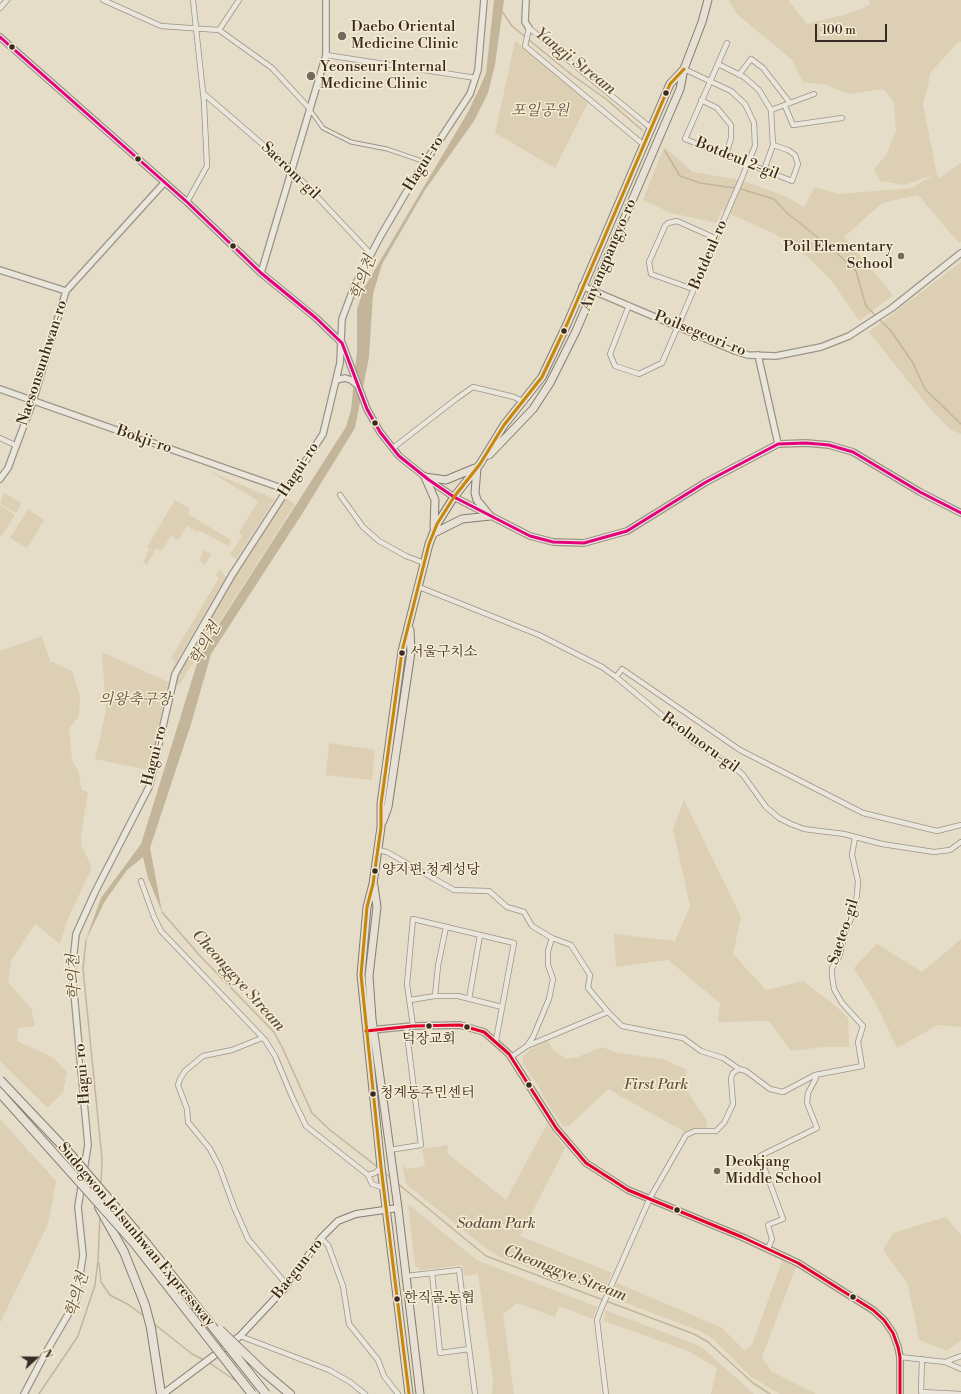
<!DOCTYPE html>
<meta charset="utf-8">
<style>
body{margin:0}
#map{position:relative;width:961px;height:1394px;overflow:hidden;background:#e6ddc8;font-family:"Libre Bodoni",serif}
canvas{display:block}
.north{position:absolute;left:16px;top:1338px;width:40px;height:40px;-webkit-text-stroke:3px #f7edd3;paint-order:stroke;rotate:69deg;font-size:11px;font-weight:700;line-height:16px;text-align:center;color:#392b23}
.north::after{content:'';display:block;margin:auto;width:14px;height:18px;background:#392b23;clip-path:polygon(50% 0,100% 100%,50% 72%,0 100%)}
.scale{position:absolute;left:815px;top:24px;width:72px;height:18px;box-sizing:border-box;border:2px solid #392b23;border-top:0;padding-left:5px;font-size:12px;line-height:14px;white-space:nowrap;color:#392b23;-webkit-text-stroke:3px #f7edd3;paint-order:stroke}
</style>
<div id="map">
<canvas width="961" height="1394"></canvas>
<div class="north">N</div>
<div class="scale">100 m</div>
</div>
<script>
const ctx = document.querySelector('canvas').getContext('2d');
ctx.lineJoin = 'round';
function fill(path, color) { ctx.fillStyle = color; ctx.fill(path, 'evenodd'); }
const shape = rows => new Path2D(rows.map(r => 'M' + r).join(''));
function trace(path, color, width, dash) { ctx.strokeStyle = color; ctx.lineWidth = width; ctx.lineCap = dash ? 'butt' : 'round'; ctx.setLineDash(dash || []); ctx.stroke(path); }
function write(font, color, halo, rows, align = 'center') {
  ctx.font = font + ' "Libre Bodoni","Noto Serif KR",serif'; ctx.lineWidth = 3; ctx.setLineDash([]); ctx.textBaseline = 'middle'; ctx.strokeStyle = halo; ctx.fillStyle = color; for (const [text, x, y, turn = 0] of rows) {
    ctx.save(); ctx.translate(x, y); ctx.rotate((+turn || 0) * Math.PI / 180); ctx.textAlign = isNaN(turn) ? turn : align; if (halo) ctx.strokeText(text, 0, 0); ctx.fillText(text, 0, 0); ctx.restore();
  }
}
fill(shape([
 [729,0,788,0,807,24,848,14,870,5,869,0,961,0,961,42,958,42,931,72,923,105,938,179,961,163,961,242,959,243,918,195,882,203,844,237,893,295,859,321,831,280,811,260,793,246,773,233,721,210,717,223,671,213,643,200,664,147,693,172,741,180,787,197,804,207,815,187,839,194,912,188,933,175,904,185,880,181,874,169,886,155,896,131,894,102,883,89,849,94,826,85,803,82,792,60,737,14],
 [515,41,590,99,555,168,495,133],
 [961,262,961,434,951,430,927,405,869,332],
 [209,471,275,499,236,559,230,555,242,536,239,533,258,501],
 [4,493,21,503,16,513,0,504],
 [285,497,295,504,179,685,174,683,234,576],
 [175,500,190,509,188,514,231,540,228,546,199,530,198,532,187,526,178,540,171,536,162,551,156,548,147,565,143,563,149,550,153,551,147,547],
 [0,505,15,515,1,537,0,536],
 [28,509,44,520,27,548,10,538],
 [204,550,211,554,205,565,199,561],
 [219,569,226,577,172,669,175,660,171,658,219,578,216,575],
 [42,636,50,661,72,671,80,696,79,716,69,729,72,760,78,771,82,790,88,792,81,836,81,845,92,867,67,921,60,944,35,924,11,961,8,982,31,1008,35,1026,18,1028,17,1041,54,1058,67,1072,63,1092,48,1108,0,1061,0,651],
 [102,652,168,682,149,770,95,759,106,711],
 [329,743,375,750,372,780,326,775],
 [684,800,741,917,733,954,766,990,803,981,838,1008,848,1018,849,1047,823,1047,791,1051,769,1021,718,1022,720,1003,668,960,616,967,614,934,675,941,690,906,673,829],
 [961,939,961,1027,938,1025,897,1048,876,1004,854,968,877,944,922,972],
 [548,1041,553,1050,567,1059,578,1057,602,1047,618,1053,663,1059,687,1070,684,1087,707,1121,706,1129,694,1129,685,1132,608,1089,569,1126,563,1126,547,1103,539,1087,523,1064,523,1056,532,1048],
 [0,1119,56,1181,48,1224,0,1323],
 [547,1124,565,1148,520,1236,612,1273,603,1294,500,1257,488,1250,406,1184,402,1165,407,1169,425,1166,422,1149,448,1145,447,1153,506,1200],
 [408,1204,477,1260,597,1307,593,1319,559,1306,555,1317,517,1303,503,1314,514,1394,492,1394,493,1378,478,1274,464,1276,462,1265,421,1270,415,1266],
 [946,1217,961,1235,961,1340,947,1351,919,1340,908,1284,883,1250,893,1233],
 [782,1261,796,1267,762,1357,771,1371,816,1394,780,1394,750,1376,712,1338,700,1331,610,1297,617,1283,722,1328,745,1351,752,1345],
 [605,1310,695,1344,704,1349,754,1394,711,1394,717,1368,688,1351,604,1321]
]), '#dccfb3');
fill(shape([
 [494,0,504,0,495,65,488,93,474,121,425,190,382,264,373,294,369,357,355,428,302,514,211,654,191,724,150,848,162,912,148,878,143,857,127,870,105,901,85,942,101,898,141,844,200,654,346,427,351,410,357,351,357,309,364,288,468,112,480,87,486,73]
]), '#c3b59a');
trace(shape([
 [501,10,512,26,572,75,606,99,642,130],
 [665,151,680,176,700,183,741,189,774,199,787,213,830,247,856,271,866,306,891,331,913,363,925,389,961,424],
 [162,912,201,957,274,1032,282,1047,312,1113,330,1130,379,1168],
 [86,940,83,969,102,1159,101,1185],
 [385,1173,391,1178],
 [397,1183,486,1256,694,1334,708,1342,753,1383,770,1394],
 [99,1263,101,1282,110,1295,129,1305,145,1317],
 [153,1323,192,1354,204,1360],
 [208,1362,239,1383],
 [39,1394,78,1336,95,1285,98,1260,100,1217]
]), '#c3b59a', 1.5);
const pedestrian = shape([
 [310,110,323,128,351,142,387,149,425,162]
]);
const minor = shape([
 [103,0,161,26,219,30,272,68,309,108],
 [0,8,7,0],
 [219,30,239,0],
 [727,43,685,139,792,181,798,164,795,155,788,150,773,145],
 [326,55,476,78],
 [718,64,744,77,759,90,771,110,773,145,764,170],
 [739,75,751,59,763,68,790,103],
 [203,93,290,168,371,254],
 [701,100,717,108,731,125,731,138,726,155],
 [785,106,793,125,842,118],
 [771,110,814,94],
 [644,145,525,46,529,28,651,128],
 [187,202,207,166,204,102,193,0],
 [693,289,651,274,649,262,665,226,668,223,677,221,715,238],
 [629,305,610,354,615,366,639,374,662,363,741,180,755,146,754,123,745,104,731,91,684,69],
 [0,438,15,445],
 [393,448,456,399,473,387,514,397,524,402],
 [340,495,363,527,379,541,406,556,424,563],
 [419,587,539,635,602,667,616,677,695,743,734,767,743,775,766,807,779,818,791,824,804,829,844,834,882,844,934,852,950,850,961,842],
 [616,677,622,669,740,750,863,813,937,831,961,825],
 [378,850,387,852,454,890,489,891,507,907,524,912,532,926,552,938,548,951,548,965,553,979,549,999,533,1037,527,1046,511,1057],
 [141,881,154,917,161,931,265,1040,275,1056,293,1099,306,1126,368,1175,372,1184,384,1188],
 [552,938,571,945,590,975,588,988,608,1012],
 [435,996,438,966,446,927],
 [469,999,480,935],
 [410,1000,435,996,458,996,502,1007],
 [413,1026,407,984,413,919,514,943,496,1040],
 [262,1038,232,1050,203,1056,185,1071,180,1079,178,1085,187,1109,188,1122,210,1149,219,1166,234,1207,248,1239,287,1285],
 [527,1046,608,1012,622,1026,683,1038,701,1051,723,1058,739,1069],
 [389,1150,421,1145,406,1026],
 [368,1175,375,1173,381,1167],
 [321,1238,328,1245,343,1286,349,1324,378,1360,384,1376,398,1394],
 [768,1249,772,1239,768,1225,783,1219,760,1156,817,1128,807,1103,808,1093,816,1078,815,1075],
 [432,1273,440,1353,469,1349],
 [406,1276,459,1270,475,1394],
 [240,1336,329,1370,350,1382,365,1394],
 [900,1357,945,1362,961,1369],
 [922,1359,921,1392,961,1394],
 [945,1362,961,1356],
 [606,1394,597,1320,601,1309,650,1198,686,1135,695,1131,716,1131,724,1123,733,1104,731,1078,733,1073,739,1069,746,1071,770,1089,783,1092,815,1075,862,1066,858,1042,863,1026,842,1003,834,989,832,976,832,968,839,957,846,930,853,914,857,895,858,881,852,855,855,837]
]);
const tertiary = shape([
 [526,0,525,22,529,28],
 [0,37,187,202,261,273,316,318,342,343,367,409,380,432,399,456,429,480,454,497,530,536,553,542,584,543,627,531,706,482,778,444,806,443,829,445,853,452,920,492,961,513],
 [0,270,66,291],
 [261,273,326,55,326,0],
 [582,286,735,351,748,355,776,356,821,347,849,336,892,308,961,253],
 [758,355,778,444],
 [336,380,345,378,351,380,357,385],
 [0,389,287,490],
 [0,479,8,468,33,401,66,291,164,183],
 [371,1030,413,1026,460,1025,484,1032,509,1054,556,1128,586,1163,628,1190,742,1237,798,1263,873,1310,884,1320,893,1333,898,1347,900,1357,900,1394],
 [24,1394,45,1354,76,1301,83,1255,78,1207,88,1145,72,971,76,934,95,892,149,787,175,674,232,575,323,434,340,363,342,319,354,287,380,237,414,179,470,94,478,70,484,0]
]);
const secondary = shape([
 [163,1394,240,1336,284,1289,321,1238,338,1221,356,1214,398,1208]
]);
const primary = shape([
 [489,455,533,409,550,383,576,331,680,89,684,69,702,22,708,0],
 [477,468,475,493,477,500,490,516],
 [425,477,435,500,434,527],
 [425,477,446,480,475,468],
 [434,533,462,519,490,516],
 [383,821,388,807,411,652,410,630],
 [374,886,377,907,369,976,372,1019,398,1208,420,1394],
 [409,1394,381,1167,361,975,367,907,373,884,381,827,381,804,402,651,429,544,437,524,454,497,480,464,504,425,542,377,568,322,670,84,684,69]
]);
const motorway = shape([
 [99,1207,124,1252,145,1305,151,1328,161,1394],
 [265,1373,290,1394]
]);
trace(pedestrian, '#9b9488', 5);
trace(minor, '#9b9488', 6);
trace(tertiary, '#9b9488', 8);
trace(secondary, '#837c71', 8);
trace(primary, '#837c71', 9);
trace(motorway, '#837c71', 10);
trace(pedestrian, '#eae6dc', 3);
trace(minor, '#eae6dc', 4.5);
trace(tertiary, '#eae6dc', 5.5);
trace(secondary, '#eae6dc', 6);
trace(primary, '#e7e1d5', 7);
trace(motorway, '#e7e1d5', 8);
const motorwayBridge = shape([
 [0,1080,72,1156,147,1244,266,1394],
 [0,1093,134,1243,252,1394],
 [220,1330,265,1373]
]);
trace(motorwayBridge, '#837c71', 10, []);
trace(motorwayBridge, '#e7e1d5', 8);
trace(shape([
 [366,1031,413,1026,460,1025,484,1032,509,1054,556,1128,586,1163,628,1190,742,1237,798,1263,873,1310,884,1320,893,1333,898,1347,900,1357,900,1394]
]), '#e4002b', 3);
trace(shape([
 [0,37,187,202,261,273,316,318,342,343,367,409,380,432,399,456,429,480,454,497,530,536,553,542,584,543,627,531,706,482,778,444,806,443,829,445,853,452,920,492,961,513]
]), '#e5007d', 3);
trace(shape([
 [409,1394,381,1167,361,975,367,907,373,884,381,827,381,804,402,651,429,544,437,524,454,497,480,464,504,425,542,377,568,322,670,84,684,69]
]), '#c88709', 3);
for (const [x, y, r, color] of [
 [342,36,5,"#76695d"],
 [12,47,3.5,"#392b23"],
 [311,76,5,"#76695d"],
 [666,93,3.5,"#392b23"],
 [138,159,3.5,"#392b23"],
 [233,246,3.5,"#392b23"],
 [901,256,4,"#76695d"],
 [564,331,3.5,"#392b23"],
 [375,423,3.5,"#392b23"],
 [402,653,3.5,"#392b23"],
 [375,871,3.5,"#392b23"],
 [429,1026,3.5,"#392b23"],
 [467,1027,3.5,"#392b23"],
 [529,1085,3.5,"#392b23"],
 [373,1094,3.5,"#392b23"],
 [717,1171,4,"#76695d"],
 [677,1210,3.5,"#392b23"],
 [853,1297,3.5,"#392b23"],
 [397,1299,3.5,"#392b23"]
]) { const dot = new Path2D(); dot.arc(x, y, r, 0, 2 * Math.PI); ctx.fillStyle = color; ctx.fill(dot); trace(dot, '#f7edd3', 1.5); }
write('14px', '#392b23', '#f7edd3', [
 ["서울구치소",410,653],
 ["양지편.청계성당",382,871],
 ["덕장교회",429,1040,"center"],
 ["청계동주민센터",380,1094],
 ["한직골.농협",404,1299]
], 'left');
write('15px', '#392b23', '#f7edd3', [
 ["Daebo Oriental",351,27],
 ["Medicine Clinic",351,44],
 ["Yeonseuri Internal",320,67],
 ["Medicine Clinic",320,84],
 ["Poil Elementary",893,247,"right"],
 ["School",893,264,"right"],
 ["Deokjang",725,1162],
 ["Middle School",725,1179]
], 'left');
write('italic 15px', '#605142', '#f7edd3', [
 ["포일공원",540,111],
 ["의왕축구장",135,700],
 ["First Park",656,1085],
 ["Sodam Park",496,1224]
]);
write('15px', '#392b23', '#f7edd3', [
 ["Botdeul 2-gil",737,159,22],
 ["Hagui-ro",424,164,-58],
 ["Saerom-gil",290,171,44],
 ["Anyangpangyo-ro",609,255,-67],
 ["Botdeul-ro",709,255,-67],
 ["Poilsegeori-ro",700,334,22],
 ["Naesonsunhwan-ro",43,363,-72],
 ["Bokji-ro",144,440,19],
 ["Hagui-ro",299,470,-57],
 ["Beolmoru-gil",700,743,36],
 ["Hagui-ro",155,756,-76],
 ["Saeteo-gil",844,932,-72],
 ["Hagui-ro",83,1074,-95],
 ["Sudogwon Je1sunhwan Expressway",136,1235,50],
 ["Baegun-ro",298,1269,-52]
]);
write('italic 16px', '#5e4f41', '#f7edd3', [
 ["Yangji Stream",575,62,38],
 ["학의천",364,278,-70],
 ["학의천",206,644,-61],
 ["학의천",75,977,-92],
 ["Cheonggye Stream",238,981,48],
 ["Cheonggye Stream",565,1274,21],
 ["학의천",78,1295,-74]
]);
</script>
